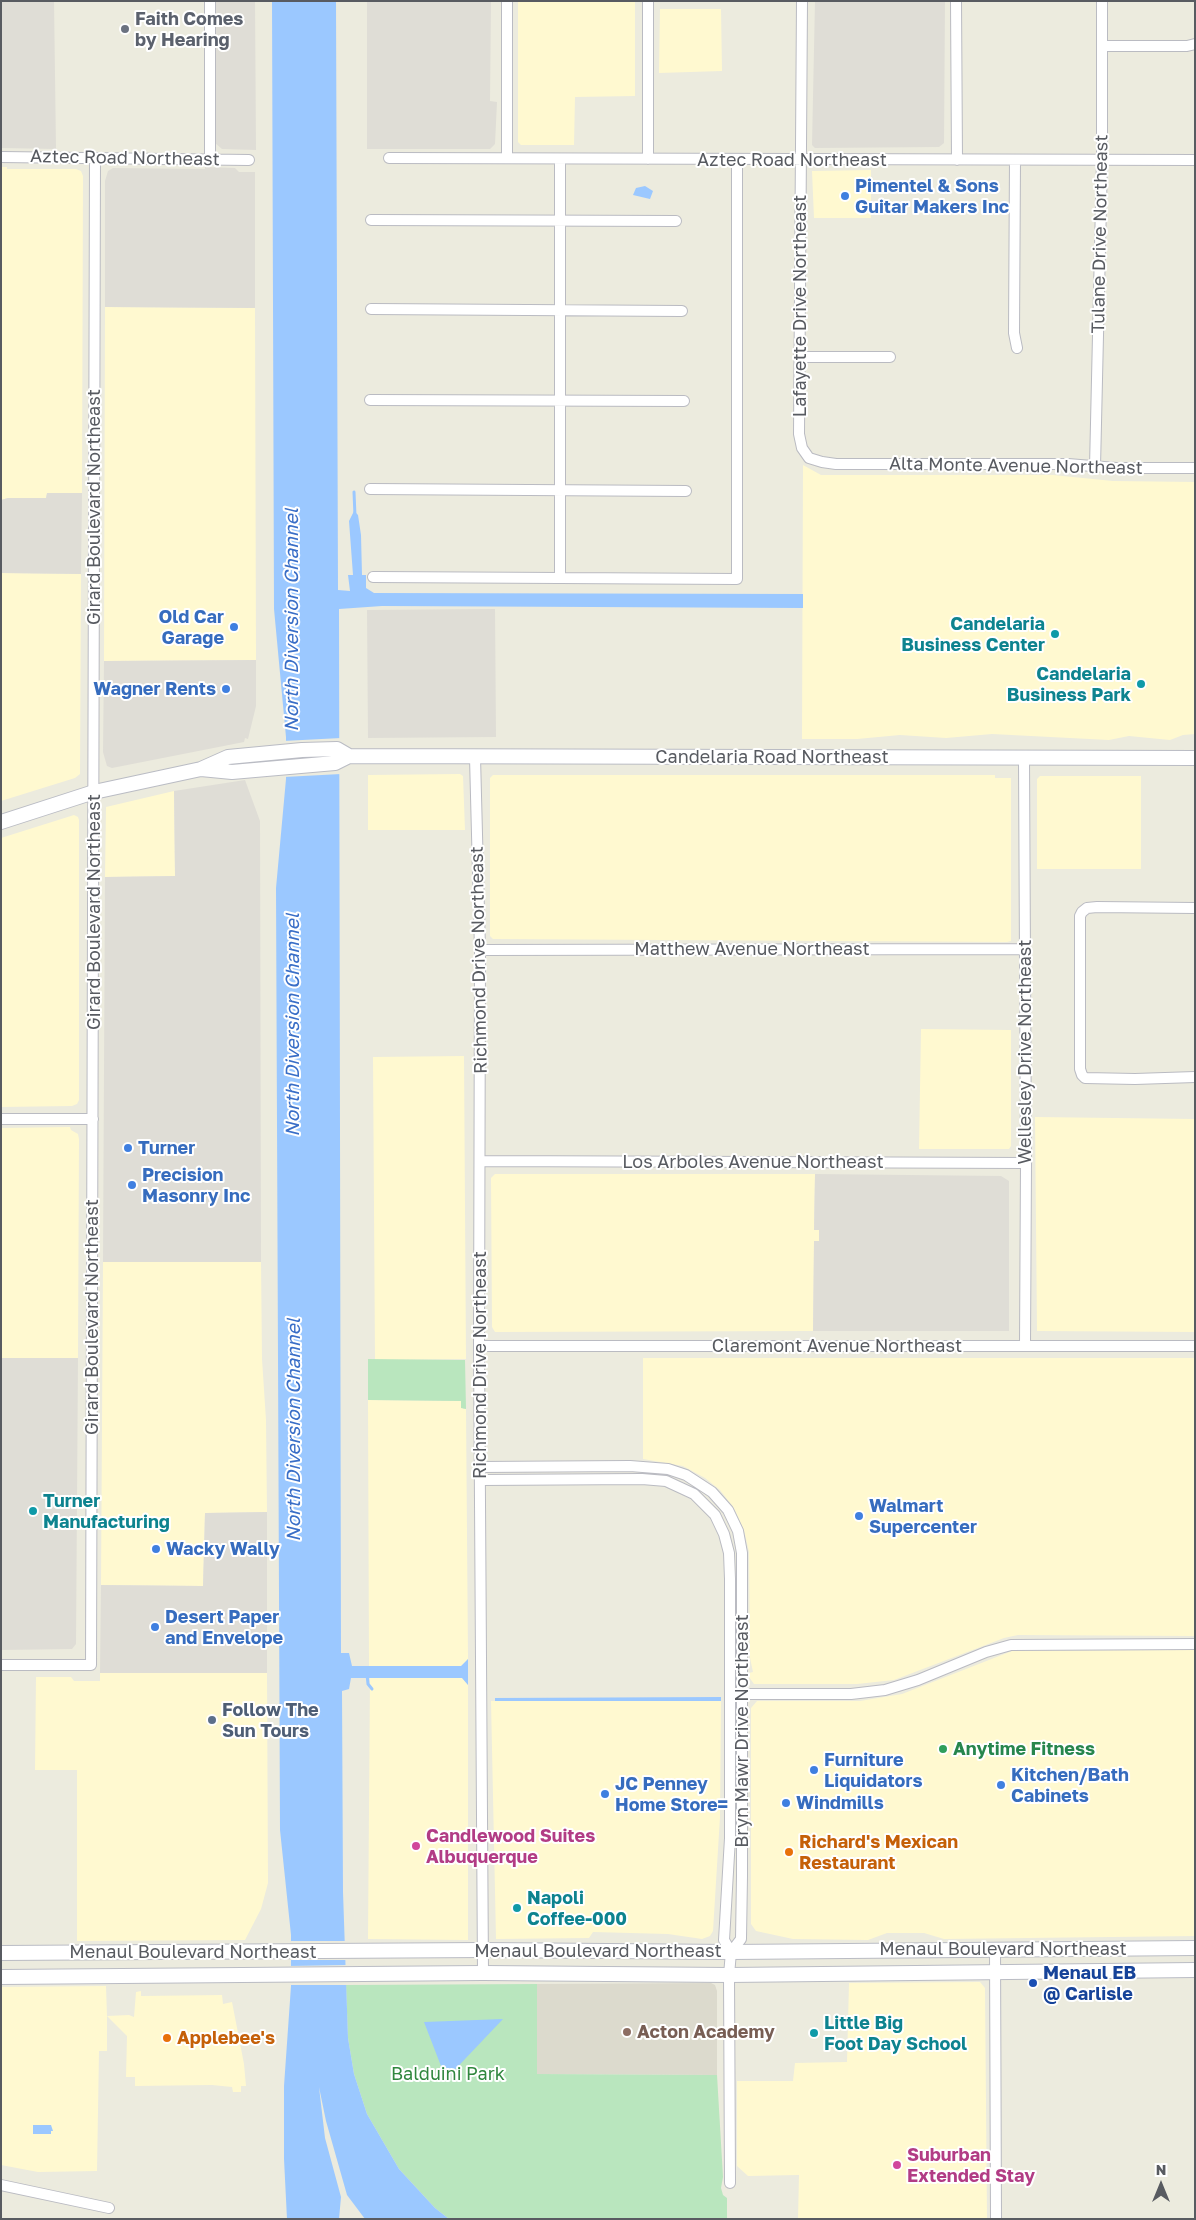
<!DOCTYPE html>
<style>
body{margin:0}
#map{position:relative;width:1196px;height:2220px;overflow:hidden;background:#ecebde;font-family:"Golos Text",sans-serif}
canvas{display:block}
.frame{position:absolute;inset:0;border:2px solid #585b61;pointer-events:none}
.north{position:absolute;left:1136px;top:2160px;width:50px;height:50px;-webkit-text-stroke:4px #fff;paint-order:stroke;rotate:0deg;font-size:14px;font-weight:700;line-height:20px;text-align:center;color:#585b61}
.north::after{content:'';display:block;margin:auto;width:18px;height:22px;background:#585b61;clip-path:polygon(50% 0,100% 100%,50% 72%,0 100%)}
</style>
<div id="map">
<canvas width="1196" height="2220"></canvas>
<div class="frame"></div>
<div class="north">N</div>
</div>
<script>
const ctx = document.querySelector('canvas').getContext('2d');
ctx.lineJoin = 'round';
function fill(path, color) { ctx.fillStyle = color; ctx.fill(path, 'evenodd'); }
const shape = rows => new Path2D(rows.map(r => 'M' + r).join(''));
function trace(path, color, width, dash) { ctx.strokeStyle = color; ctx.lineWidth = width; ctx.lineCap = dash ? 'butt' : 'round'; ctx.setLineDash(dash || []); ctx.stroke(path); }
function write(font, color, halo, rows, align = 'center') {
  ctx.font = font + ' "Golos Text",sans-serif'; ctx.lineWidth = 4; ctx.setLineDash([]); ctx.textBaseline = 'middle'; ctx.strokeStyle = halo; ctx.fillStyle = color; for (const [text, x, y, turn = 0] of rows) {
    ctx.save(); ctx.translate(x, y); ctx.rotate((+turn || 0) * Math.PI / 180); ctx.textAlign = isNaN(turn) ? turn : align; if (halo) ctx.strokeText(text, 0, 0); ctx.fillText(text, 0, 0); ctx.restore();
  }
}
fill(shape([
 [518,1,635,1,635,96,575,97,574,145,521,145,518,142],
 [660,9,721,9,722,71,659,73],
 [1,167,7,167,7,169,76,169,81,171,83,176,82,493,47,493,46,498,8,498,1,500],
 [871,170,871,218,814,218,812,171],
 [105,307,255,308,256,660,104,661],
 [803,465,821,475,1053,475,1113,481,1195,482,1195,734,1183,735,1170,740,1129,736,1109,740,992,734,946,738,900,735,857,739,802,739],
 [1,573,81,574,80,774,75,778,1,801],
 [460,774,463,776,465,830,368,830,368,775],
 [493,775,995,775,995,778,1011,778,1011,941,1007,942,493,939,490,936,490,778],
 [1040,776,1141,776,1141,869,1037,869,1037,779],
 [174,791,175,876,105,877,106,807],
 [74,815,78,817,79,820,79,1100,77,1104,72,1106,1,1107,1,838],
 [921,1029,1011,1030,1011,1146,1009,1149,919,1149],
 [464,1056,466,1359,375,1360,373,1057],
 [1035,1117,1195,1119,1195,1332,1037,1331],
 [70,1127,71,1130,78,1134,79,1139,78,1358,1,1358,1,1128],
 [495,1174,815,1174,814,1230,819,1230,819,1241,814,1242,813,1331,495,1332,492,1327,491,1178],
 [103,1262,261,1262,262,1359,266,1420,267,1512,205,1513,203,1586,101,1585],
 [643,1358,1195,1358,1195,1636,1018,1635,1004,1638,894,1680,857,1684,754,1684,749,1677,749,1673,753,1672,750,1658,749,1552,744,1530,734,1508,720,1490,705,1478,683,1466,643,1459],
 [368,1400,461,1401,463,1409,466,1409,468,1659,462,1666,369,1666],
 [1195,1650,1195,1936,944,1939,924,1933,887,1933,868,1940,793,1939,756,1931,751,1924,751,1708,757,1701,860,1701,902,1694,1012,1651],
 [100,1673,267,1673,268,1883,261,1909,245,1940,77,1941,77,1770,35,1770,36,1677,71,1677,74,1681,100,1681],
 [370,1678,462,1678,468,1685,468,1940,368,1939],
 [491,1701,721,1701,720,1817,713,1931,710,1936,702,1939,668,1934,593,1932,589,1938,496,1939],
 [980,1982,985,1988,987,2219,798,2219,799,2175,748,2176,737,2166,737,2081,793,2081,795,2063,847,2062,849,1983],
 [106,1986,107,2016,129,2015,134,2017,136,1992,141,1991,141,1996,222,1995,223,2004,232,2002,244,2064,246,2086,241,2086,241,2092,233,2092,232,2087,212,2085,135,2086,135,2077,126,2077,127,2036,107,2016,107,2051,99,2051,97,2171,38,2172,1,2165,1,1987]
]), '#fff9d0');
fill(shape([
 [1,1,54,1,56,149,1,148],
 [213,1,255,1,256,150,222,149,215,143],
 [367,1,491,1,490,101,497,102,495,144,490,149,367,149],
 [815,1,945,1,944,143,939,147,815,148,812,145],
 [205,167,235,168,239,172,255,172,255,308,105,307,105,181,108,171,113,168,205,169],
 [47,493,82,493,81,574,1,573,1,500,8,498,46,498],
 [495,609,496,737,368,738,367,610],
 [256,660,256,706,248,739,245,738,244,742,112,768,107,766,103,752,104,661],
 [245,780,260,821,261,1262,103,1262,105,877,175,876,174,791],
 [815,1174,1001,1176,1009,1181,1009,1331,813,1331,814,1241,819,1241,819,1230,814,1230],
 [1,1358,78,1358,76,1644,72,1649,1,1650],
 [267,1512,267,1673,100,1673,101,1585,203,1586,205,1513]
]), '#dfddd6');
fill(shape([
 [711,1983,715,1985,717,1991,717,2075,537,2074,537,1984]
]), '#dcdacd');
fill(shape([
 [368,1359,465,1360,466,1409,461,1408,461,1401,368,1400],
 [537,1984,537,2074,717,2075,723,2177,721,2188,723,2195,727,2198,727,2219,449,2219,435,2208,399,2169,367,2114,354,2074,348,2038,346,1985]
]), '#b9e6be');
fill(shape([
 [272,1,336,1,338,590,350,591,348,575,353,575,349,521,354,511,358,515,361,535,362,575,366,575,366,588,374,593,803,594,803,608,382,606,339,609,341,1653,349,1653,352,1666,461,1666,468,1659,468,1685,462,1678,351,1678,349,1689,342,1691,343,1892,348,2038,354,2074,367,2114,399,2169,435,2208,449,2219,365,2219,347,2195,326,2121,319,2087,325,2138,341,2197,339,2219,287,2219,284,2159,284,2086,291,1986,291,1935,280,1830,276,888,286,779,286,737,274,609],
 [645,186,653,191,650,199,633,195,636,188],
 [721,1697,721,1701,495,1701,495,1698],
 [503,2019,446,2079,424,2022],
 [33,2125,51,2125,53,2131,51,2131,51,2134,33,2134]
]), '#9bc8ff');
fill(shape([
 [341,738,341,774,284,777,283,741],
 [289,1941,347,1941,348,1960,289,1960],
 [348,1965,348,1985,289,1985,289,1966]
]), '#ecebde');
trace(shape([
 [354,492,355,516],
 [367,1674,368,1684,372,1689]
]), '#9bc8ff', 3);
const minor = shape([
 [507,1,507,158],
 [648,1,648,159],
 [802,1,799,434,802,448,809,458,822,462,836,464,1068,464,1116,468,1195,468],
 [956,1,957,160],
 [1102,46,1187,46,1195,44],
 [1,157,249,160],
 [389,158,1195,160],
 [210,159,210,1],
 [560,159,560,578,737,579,737,160],
 [1015,160,1014,333,1017,348],
 [371,220,676,221],
 [371,309,682,311],
 [799,357,890,357],
 [370,400,684,401],
 [1095,467,1102,160,1102,1],
 [370,489,686,491],
 [373,577,560,578],
 [475,757,480,950,479,1346,483,1973],
 [1024,758,1026,1163,1025,1346],
 [1195,908,1097,907,1087,908,1082,912,1080,916,1080,1069,1082,1075,1085,1078,1135,1079,1195,1077],
 [480,950,1025,949],
 [1,1119,93,1119],
 [481,1161,1026,1163],
 [479,1346,1195,1346],
 [480,1467,630,1466,668,1469,686,1475,712,1492,728,1510,738,1531,742,1553,742,1876,741,1939,731,1952,729,1975,730,2183],
 [480,1480,642,1479,666,1481,694,1494,715,1515,724,1534,729,1553,730,1579,730,1838,724,1940,731,1952],
 [1,1665,91,1665,95,158],
 [736,1694,851,1694,885,1690,918,1680,986,1652,1011,1645,1195,1644],
 [995,1949,996,2219],
 [1,2185,109,2208]
]);
const secondary = shape([
 [201,769,232,772,335,763,349,756,1195,758],
 [1,822,94,792,201,769,228,757,302,750,337,749,349,756],
 [1,1953,483,1950,731,1952,1195,1948],
 [1,1977,483,1973,729,1975,1195,1970]
]);
trace(minor, '#babbc2', 12);
trace(secondary, '#babcc4', 16);
trace(minor, '#fff', 10);
trace(secondary, '#fff', 14);
for (const [x, y, r, color] of [
 [125,29,5,"#6b7280"],
 [845,196,5,"#3f7fe0"],
 [234,627,5,"#3f7fe0"],
 [1055,634,5,"#0f9aa8"],
 [1141,684,5,"#0f9aa8"],
 [226,689,5,"#3f7fe0"],
 [128,1148,5,"#3f7fe0"],
 [132,1185,5,"#3f7fe0"],
 [33,1511,5,"#0f9aa8"],
 [859,1516,5,"#3f7fe0"],
 [156,1549,5,"#3f7fe0"],
 [155,1627,5,"#3f7fe0"],
 [212,1720,5,"#5c6f8a"],
 [943,1749,5,"#2e9e5b"],
 [814,1770,5,"#3f7fe0"],
 [1001,1785,5,"#3f7fe0"],
 [605,1794,5,"#3f7fe0"],
 [786,1803,5,"#3f7fe0"],
 [416,1846,5,"#d1479c"],
 [789,1852,5,"#e8710a"],
 [517,1908,5,"#0f9aa8"],
 [1033,1983,5,"#1a4fb4"],
 [627,2032,5,"#8d6e63"],
 [814,2033,5,"#0f9aa8"],
 [167,2038,5,"#e8710a"],
 [897,2165,5,"#d1479c"]
]) { const dot = new Path2D(); dot.arc(x, y, r, 0, 2 * Math.PI); ctx.fillStyle = color; ctx.fill(dot); trace(dot, '#fff', 2); }
write('bold 18px', '#5b616d', '#fff', [
 ["Faith Comes",135,19],
 ["by Hearing",135,40]
], 'left');
write('18px', '#585b61', '#fff', [
 ["Aztec Road Northeast",125,158,1],
 ["Aztec Road Northeast",792,160],
 ["Tulane Drive Northeast",1100,234,-89],
 ["Lafayette Drive Northeast",800,306,-90],
 ["Alta Monte Avenue Northeast",1016,466,1],
 ["Girard Boulevard Northeast",94,507,-90],
 ["Candelaria Road Northeast",772,757],
 ["Girard Boulevard Northeast",94,912,-90],
 ["Matthew Avenue Northeast",752,949],
 ["Richmond Drive Northeast",479,960,-91],
 ["Wellesley Drive Northeast",1025,1052,-90],
 ["Los Arboles Avenue Northeast",753,1162],
 ["Girard Boulevard Northeast",92,1317,-90],
 ["Claremont Avenue Northeast",837,1346],
 ["Richmond Drive Northeast",480,1365,-90],
 ["Bryn Mawr Drive Northeast",742,1731,-90],
 ["Menaul Boulevard Northeast",1003,1949],
 ["Menaul Boulevard Northeast",598,1951],
 ["Menaul Boulevard Northeast",193,1952]
]);
write('bold 18px', '#366cbe', '#fff', [
 ["Pimentel & Sons",855,186],
 ["Guitar Makers Inc",855,207],
 ["Old Car",224,617,"right"],
 ["Garage",224,638,"right"],
 ["Wagner Rents",216,689,"right"],
 ["Turner",138,1148],
 ["Precision",142,1175],
 ["Masonry Inc",142,1196],
 ["Walmart",869,1506],
 ["Supercenter",869,1527],
 ["Wacky Wally",166,1549],
 ["Desert Paper",165,1617],
 ["and Envelope",165,1638],
 ["Furniture",824,1760],
 ["Liquidators",824,1781],
 ["Kitchen/Bath",1011,1775],
 ["Cabinets",1011,1796],
 ["JC Penney",615,1784],
 ["Home Store=",615,1805],
 ["Windmills",796,1803]
], 'left');
write('bold 18px', '#0d838f', '#fff', [
 ["Candelaria",1045,624,"right"],
 ["Business Center",1045,645,"right"],
 ["Candelaria",1131,674,"right"],
 ["Business Park",1131,695,"right"],
 ["Turner",43,1501],
 ["Manufacturing",43,1522],
 ["Napoli",527,1898],
 ["Coffee-000",527,1919],
 ["Little Big",824,2023],
 ["Foot Day School",824,2044]
], 'left');
write('bold 18px', '#4e5e75', '#fff', [
 ["Follow The",222,1710],
 ["Sun Tours",222,1731]
], 'left');
write('bold 18px', '#27864d', '#fff', [
 ["Anytime Fitness",953,1749]
], 'left');
write('bold 18px', '#b23c85', '#fff', [
 ["Candlewood Suites",426,1836],
 ["Albuquerque",426,1857],
 ["Suburban",907,2155],
 ["Extended Stay",907,2176]
], 'left');
write('bold 18px', '#c56008', '#fff', [
 ["Richard's Mexican",799,1842],
 ["Restaurant",799,1863],
 ["Applebee's",177,2038]
], 'left');
write('bold 18px', '#164399', '#fff', [
 ["Menaul EB",1043,1973],
 ["@ Carlisle",1043,1994]
], 'left');
write('bold 18px', '#785e54', '#fff', [
 ["Acton Academy",637,2032]
], 'left');
write('18px', '#30873e', '#fff', [
 ["Balduini Park",448,2074]
]);
write('italic 19px', '#396ec7', '#fff', [
 ["North Diversion Channel",292,620,-90],
 ["North Diversion Channel",293,1025,-90],
 ["North Diversion Channel",294,1430,-90]
]);
</script>
